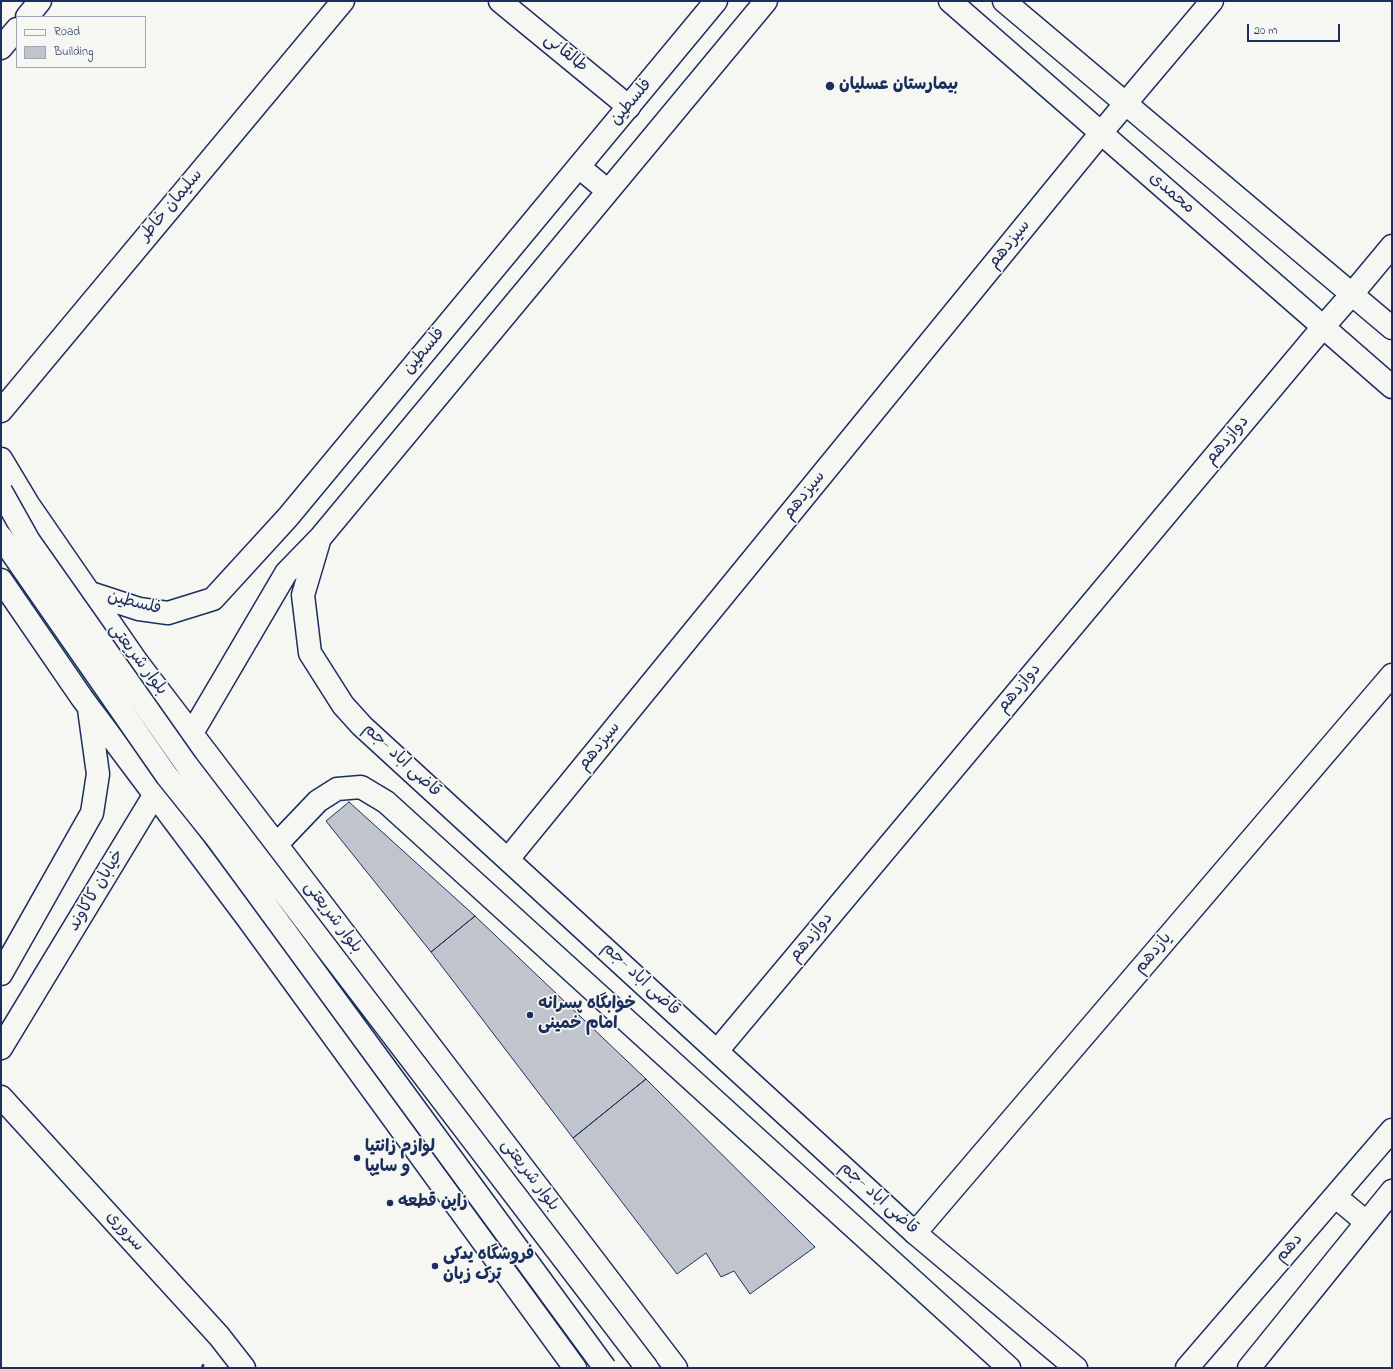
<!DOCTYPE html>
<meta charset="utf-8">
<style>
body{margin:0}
#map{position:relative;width:1393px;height:1369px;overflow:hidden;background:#f6f6f2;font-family:"Indie Flower",sans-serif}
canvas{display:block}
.frame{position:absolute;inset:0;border:2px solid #1b2f5e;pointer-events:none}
.legend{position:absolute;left:16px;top:16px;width:130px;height:52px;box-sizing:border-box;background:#f6f6f2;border:1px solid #9ea6b7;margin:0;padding:5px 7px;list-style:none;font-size:12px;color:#1b2f5e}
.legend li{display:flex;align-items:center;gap:8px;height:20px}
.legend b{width:20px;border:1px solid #9ea6b7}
.scale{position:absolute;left:1247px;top:24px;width:93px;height:18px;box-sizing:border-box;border:2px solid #1b2f5e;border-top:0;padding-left:5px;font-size:12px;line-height:14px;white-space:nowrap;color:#1b2f5e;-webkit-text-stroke:3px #f6f6f2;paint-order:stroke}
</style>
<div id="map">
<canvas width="1393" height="1369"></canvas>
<div class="frame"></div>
<ul class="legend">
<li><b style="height:5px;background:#f6f6f2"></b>Road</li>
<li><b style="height:11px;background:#c0c4cd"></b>Building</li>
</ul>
<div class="scale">20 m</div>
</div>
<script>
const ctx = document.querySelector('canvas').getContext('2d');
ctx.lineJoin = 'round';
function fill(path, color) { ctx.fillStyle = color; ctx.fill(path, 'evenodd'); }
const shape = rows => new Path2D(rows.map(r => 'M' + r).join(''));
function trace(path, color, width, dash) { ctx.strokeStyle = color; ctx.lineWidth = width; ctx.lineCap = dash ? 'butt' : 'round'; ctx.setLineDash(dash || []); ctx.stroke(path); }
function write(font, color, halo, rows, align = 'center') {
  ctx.font = font + ' "Indie Flower","Playpen Sans Arabic",sans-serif'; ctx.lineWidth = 3.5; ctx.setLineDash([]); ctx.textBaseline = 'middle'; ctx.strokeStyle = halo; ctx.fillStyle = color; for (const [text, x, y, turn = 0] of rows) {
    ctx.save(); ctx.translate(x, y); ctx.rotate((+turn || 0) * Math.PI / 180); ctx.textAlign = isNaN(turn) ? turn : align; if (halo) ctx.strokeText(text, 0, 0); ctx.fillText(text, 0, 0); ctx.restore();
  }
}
const building = shape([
 [349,802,475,916,431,952,326,821,349,802],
 [475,916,646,1079,573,1138,431,952,475,916],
 [646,1079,815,1247,750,1294,734,1271,721,1277,706,1253,677,1274,573,1138,646,1079]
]);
fill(building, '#c0c4cd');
trace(building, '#1b2f5e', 1);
const minor = shape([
 [500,1,629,107],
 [27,17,40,1],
 [1,48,17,29],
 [1125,104,1212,1],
 [1352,294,1392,246],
 [1,411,343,1],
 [508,859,1101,133],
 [717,1051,1323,327],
 [1,1097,219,1336,244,1368],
 [915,1233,1392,675]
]);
const major = shape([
 [950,1,1392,387],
 [1004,1,1392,328],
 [1101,133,1125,104],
 [579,167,608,191],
 [1323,327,1352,294],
 [1,459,28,504,137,662,676,1368],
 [319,541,303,595,310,653,343,705,362,726,915,1233,1076,1368],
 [1,580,82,698,248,919,575,1368],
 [87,592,139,609,168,613,213,599,288,517,716,1],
 [276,845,318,801,337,789,361,787,386,802,1009,1368],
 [1,974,92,813,98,774,89,709],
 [1,1048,192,733,286,573,320,538,766,1],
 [1336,1197,1366,1222],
 [1187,1368,1392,1130],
 [1249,1368,1392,1191]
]);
trace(minor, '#1b2f5e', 25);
trace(major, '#1b2f5e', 25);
trace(shape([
 [202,1368,204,1363]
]), '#1b2f5e', 2.5, [4, 3]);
trace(minor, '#f6f6f2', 22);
trace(major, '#f6f6f2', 22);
const majorBridge = shape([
 [1,491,29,541,186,764,647,1368],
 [1,537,167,776,216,837,605,1368]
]);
trace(majorBridge, '#1b2f5e', 25, []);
trace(majorBridge, '#f6f6f2', 22);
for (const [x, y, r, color] of [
 [830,86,5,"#1b2f5e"],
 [530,1015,4,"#1b2f5e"],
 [357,1158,4,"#1b2f5e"],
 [390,1203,4,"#1b2f5e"],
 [435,1266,4,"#1b2f5e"]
]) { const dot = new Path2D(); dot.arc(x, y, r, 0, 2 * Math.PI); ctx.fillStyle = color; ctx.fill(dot); trace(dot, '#f6f6f2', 1.5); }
write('17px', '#1b2f5e', '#f6f6f2', [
 ["طالقانی",565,54,39],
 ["فلسطین",632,103,-50],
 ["محمدی",1171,194,41],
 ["سلیمان خاطر",172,206,-50],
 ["سیزدهم",1010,245,-51],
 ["فلسطین",425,352,-50],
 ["دوازدهم",1228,441,-50],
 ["سیزدهم",805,496,-51],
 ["فلسطین",134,604,14],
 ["بلوار شریعتی",137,660,53],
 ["دوازدهم",1020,689,-50],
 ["سیزدهم",600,747,-51],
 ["قاضی اباد -جم",401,761,43],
 ["خیابان کاکاوند",97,891,-59],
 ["بلوار شریعتی",332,918,53],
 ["دوازدهم",812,938,-50],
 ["یازدهم",1154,954,-50],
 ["قاضی اباد -جم",640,980,43],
 ["بلوار شریعتی",529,1176,53],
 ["قاضی اباد -جم",878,1199,42],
 ["سروری",124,1232,48],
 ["دهم",1290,1249,-49]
]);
write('bold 17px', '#1b2f5e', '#f6f6f2', [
 ["بیمارستان عسلیان",839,86],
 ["خوابگاه پسرانه",538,1005],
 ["امام خمینی",538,1025],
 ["لوازم زانتیا",365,1148],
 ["و سایپا",365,1168],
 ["زاپن قطعه",398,1203],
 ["فروشگاه یدکی",443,1256],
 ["ترک زبان",443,1276]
], 'left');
</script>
